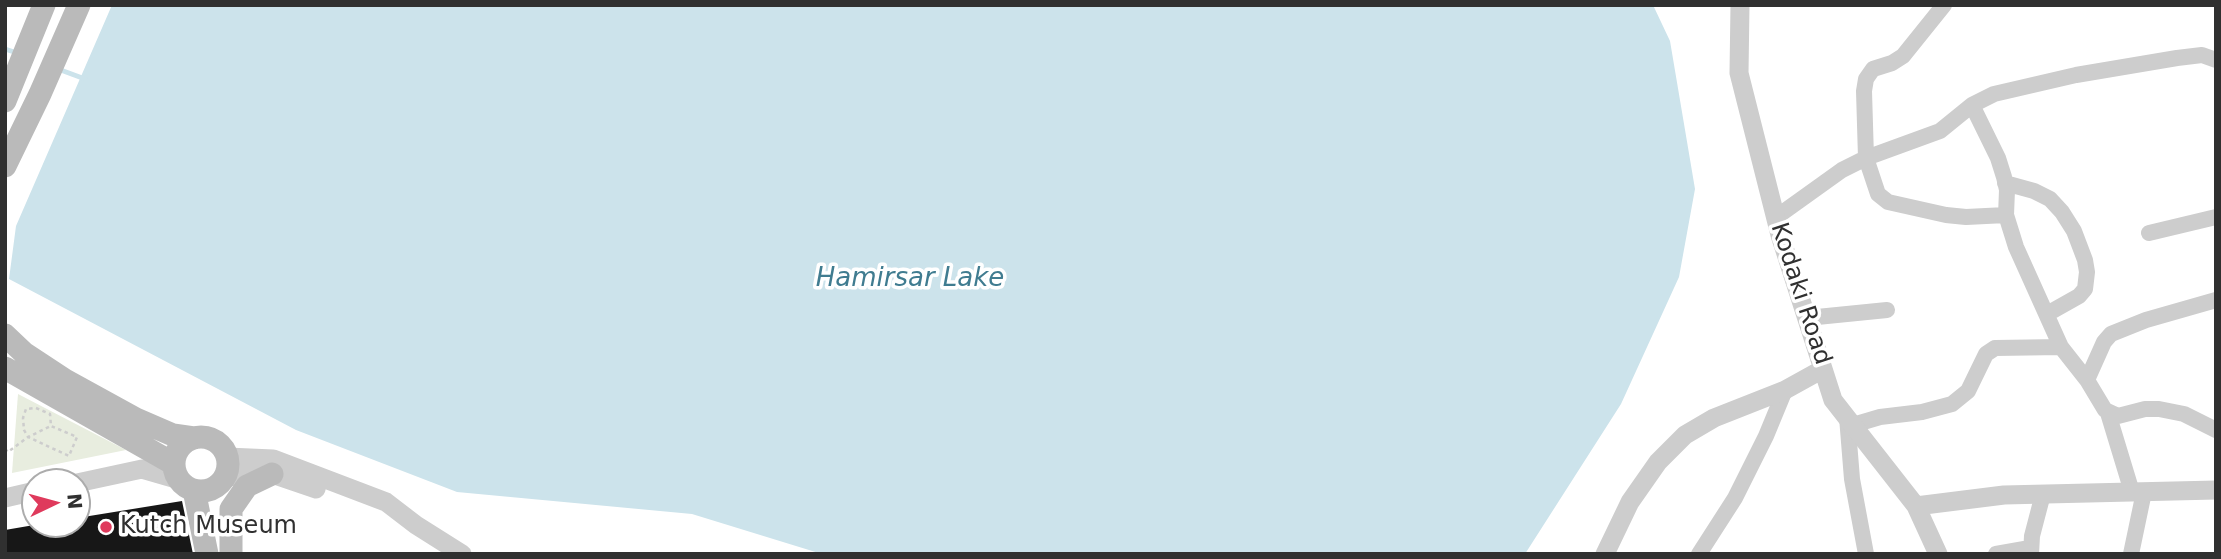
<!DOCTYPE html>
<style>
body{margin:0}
#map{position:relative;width:2221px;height:559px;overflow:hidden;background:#fff;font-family:"DejaVu Sans",sans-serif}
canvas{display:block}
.frame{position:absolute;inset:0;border:7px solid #303030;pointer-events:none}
.north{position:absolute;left:21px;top:468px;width:70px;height:70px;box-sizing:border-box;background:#fff;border:2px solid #acacac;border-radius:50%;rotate:85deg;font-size:19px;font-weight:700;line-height:28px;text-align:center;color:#303030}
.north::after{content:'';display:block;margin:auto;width:24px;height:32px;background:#df3a5c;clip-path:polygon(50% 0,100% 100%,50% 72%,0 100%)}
</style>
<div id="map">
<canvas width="2221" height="559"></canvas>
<div class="frame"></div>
<div class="north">N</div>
</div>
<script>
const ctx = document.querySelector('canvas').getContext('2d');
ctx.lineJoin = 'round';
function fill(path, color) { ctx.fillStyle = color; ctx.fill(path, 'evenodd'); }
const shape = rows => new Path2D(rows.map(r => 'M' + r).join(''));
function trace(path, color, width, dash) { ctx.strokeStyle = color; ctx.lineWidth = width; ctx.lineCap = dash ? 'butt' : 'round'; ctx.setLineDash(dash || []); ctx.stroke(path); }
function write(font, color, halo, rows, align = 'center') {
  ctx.font = font + ' "DejaVu Sans",sans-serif'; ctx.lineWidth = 7; ctx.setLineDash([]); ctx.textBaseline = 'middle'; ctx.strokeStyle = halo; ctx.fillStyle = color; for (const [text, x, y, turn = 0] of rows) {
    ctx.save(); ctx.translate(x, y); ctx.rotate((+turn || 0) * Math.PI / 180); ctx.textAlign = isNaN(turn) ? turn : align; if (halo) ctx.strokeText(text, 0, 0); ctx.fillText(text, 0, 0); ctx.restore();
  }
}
fill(shape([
 [18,394,126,450,12,473]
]), '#e8eddf');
fill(shape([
 [112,5,1653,5,1670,41,1695,189,1679,277,1621,404,1525,554,822,554,692,514,457,492,296,430,9,279,16,226]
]), '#cce3eb');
trace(shape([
 [5,49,17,53],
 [58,69,85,79]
]), '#cce3eb', 5);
fill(shape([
 [182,501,193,554,5,554,5,530,40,524,77,524,77,518]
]), '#171717');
trace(shape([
 [36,408,50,414,51,426,77,437,69,456,28,437,24,430,23,418,26,409,36,408],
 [5,449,8,452,28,437,51,426]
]), '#cdcdcd', 2.5, [3.5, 3.5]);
trace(shape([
 [1944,5,1903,56,1892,63,1873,69,1866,79,1864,91,1866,158,1878,194,1888,202,1946,215,1966,217,2006,215],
 [1972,105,1998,158,2004,177,2007,190,2006,215,2016,247,2061,347,2087,380,2105,410,2118,416,2145,409,2159,409,2184,414,2216,430],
 [2005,183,2034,191,2050,199,2062,212,2074,231,2085,260,2087,272,2085,289,2079,296,2047,314],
 [1775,218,1842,170,1866,158,1940,131,1972,105,1994,94,2076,75,2177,58,2202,55,2216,60],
 [2149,233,2216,217],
 [1807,318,1887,310],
 [2087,380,2104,342,2111,334,2146,320,2216,300],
 [2108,413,2132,492],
 [1847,417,1852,479,1866,554],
 [1853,425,1880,417,1922,412,1952,404,1968,391,1986,354,1995,348,2061,347],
 [1699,554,1735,498,1766,436,1785,390],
 [1996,554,2030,548],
 [2031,554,2032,536,2043,494],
 [2131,554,2144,492]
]), '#cdcdcd', 16);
trace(shape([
 [1740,5,1739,73,1780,235,1833,400,1916,506,1938,554],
 [227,457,273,459,386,502,416,525,462,554],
 [224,477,272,474,316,489],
 [77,483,142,469,180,480],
 [5,498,35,491],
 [1916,506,2004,495,2216,490],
 [1605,554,1630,502,1658,462,1685,435,1714,418,1785,390,1823,369]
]), '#cdcdcd', 19);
trace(shape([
 [5,101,44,5],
 [5,166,40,94,79,5],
 [5,335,24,353,65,380,136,419,173,435,194,438],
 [5,368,174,464],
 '174 464a27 27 0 1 1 54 0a27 27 0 1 1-54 0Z',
 [194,490,207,554],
 [231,554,231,509,247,486,272,474]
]), '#bababa', 23);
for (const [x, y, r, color] of [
 [106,527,7,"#df3a5c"]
]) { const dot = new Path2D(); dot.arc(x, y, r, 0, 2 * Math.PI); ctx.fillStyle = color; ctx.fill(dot); trace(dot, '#fff', 2.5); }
write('24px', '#303030', '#fff', [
 ["Kodaki Road",1800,294,72]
]);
write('24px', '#303030', '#fff', [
 ["Kutch Museum",120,527]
], 'left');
write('italic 26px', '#407c90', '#fff', [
 ["Hamirsar Lake",910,279]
]);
</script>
